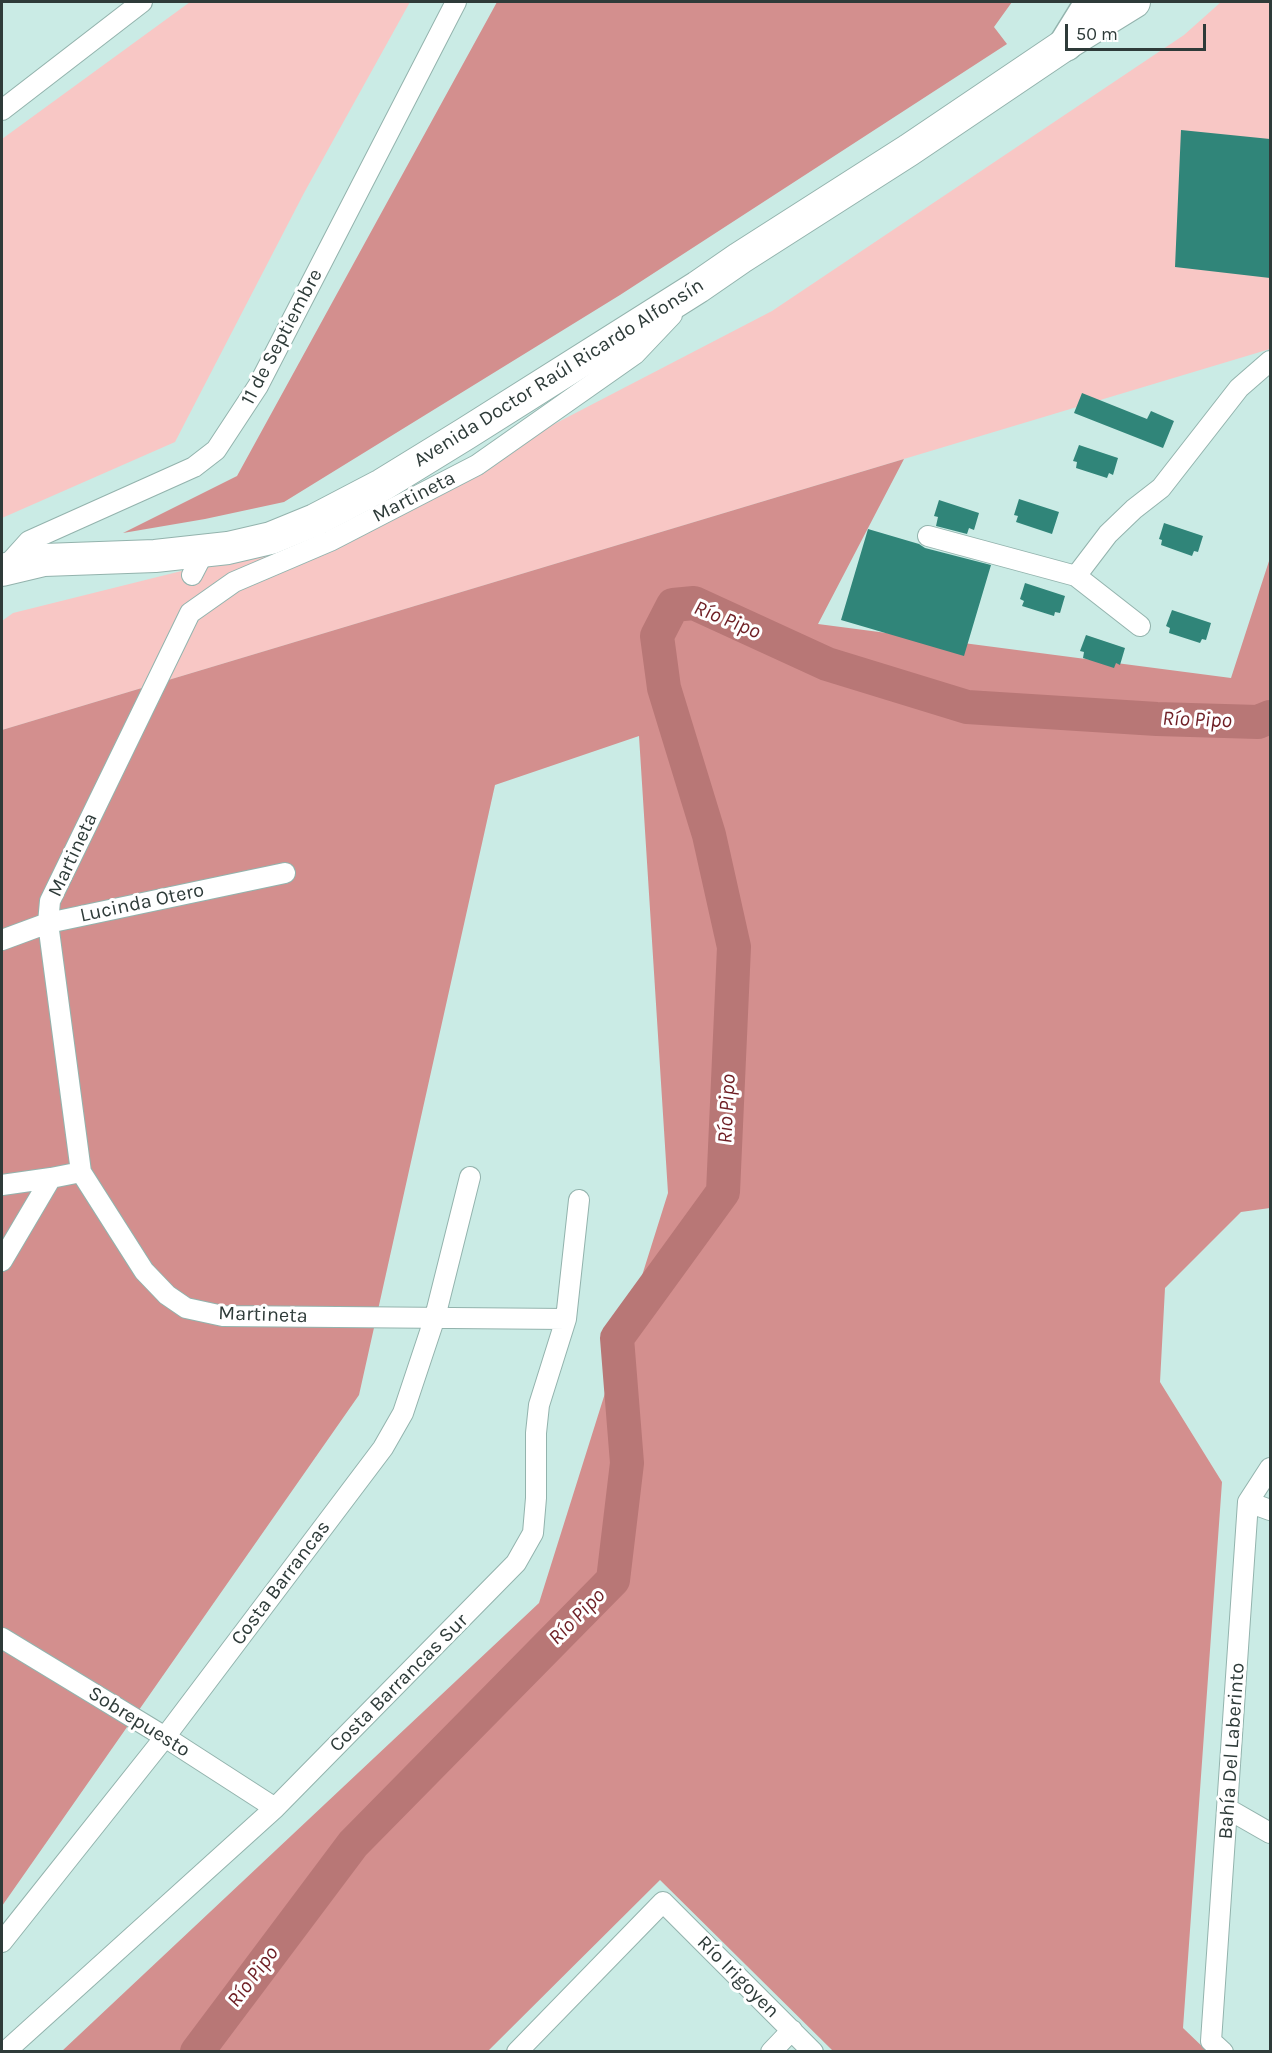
<!DOCTYPE html>
<meta charset="utf-8">
<style>
body{margin:0}
#map{position:relative;width:1272px;height:2053px;overflow:hidden;background:#caebe5;font-family:Karla,sans-serif}
canvas{display:block}
.frame{position:absolute;inset:0;border:3px solid #2e3b39;pointer-events:none}
.scale{position:absolute;left:1065px;top:24px;width:141px;height:27px;box-sizing:border-box;border:3px solid #2e3b39;border-top:0;padding-left:8px;font-size:18px;line-height:21px;white-space:nowrap;color:#2e3b39;-webkit-text-stroke:4px #fff;paint-order:stroke}
</style>
<div id="map">
<canvas width="1272" height="2053"></canvas>
<div class="frame"></div>
<div class="scale">50 m</div>
</div>
<script>
const ctx = document.querySelector('canvas').getContext('2d');
ctx.lineJoin = 'round';
function fill(path, color) { ctx.fillStyle = color; ctx.fill(path, 'evenodd'); }
const shape = rows => new Path2D(rows.map(r => 'M' + r).join(''));
function trace(path, color, width, dash) { ctx.strokeStyle = color; ctx.lineWidth = width; ctx.lineCap = dash ? 'butt' : 'round'; ctx.setLineDash(dash || []); ctx.stroke(path); }
function write(font, color, halo, rows, align = 'center') {
  ctx.font = font + ' Karla,sans-serif'; ctx.lineWidth = 6; ctx.setLineDash([]); ctx.textBaseline = 'middle'; ctx.strokeStyle = halo; ctx.fillStyle = color; for (const [text, x, y, turn = 0] of rows) {
    ctx.save(); ctx.translate(x, y); ctx.rotate((+turn || 0) * Math.PI / 180); ctx.textAlign = isNaN(turn) ? turn : align; if (halo) ctx.strokeText(text, 0, 0); ctx.fillText(text, 0, 0); ctx.restore();
  }
}
fill(shape([
 [190,2,410,2,304,193,175,442,2,518,2,139],
 [1221,2,1270,2,1270,349,2,730,2,621,13,613,354,528,772,311,1184,35]
]), '#f8c7c5');
fill(shape([
 [497,2,1012,2,994,27,1007,44,620,295,284,502,205,519,123,533,237,476],
 [904,459,818,624,1231,678,1270,558,1270,1208,1241,1212,1165,1288,1160,1382,1222,1482,1183,2028,1207,2051,833,2051,660,1880,488,2051,62,2051,539,1603,668,1193,639,736,495,785,359,1395,2,1906,2,730]
]), '#d38f8e');
trace(shape([
 [197,2052,353,1844,613,1580,627,1463,617,1338,723,1192,734,947,709,835,664,688,657,636,673,605,694,603,827,664,967,707,1157,719,1258,722,1270,717]
]), '#b87776', 34);
fill(shape([
 [1181,130,1270,139,1270,278,1175,267],
 [1082,393,1147,419,1151,411,1174,421,1163,448,1074,413],
 [1079,445,1118,458,1113,475,1109,473,1107,478,1076,468,1077,462,1073,461],
 [1019,499,1059,512,1052,534,1016,522,1018,516,1014,515],
 [939,500,979,513,974,530,969,528,967,534,936,526,938,517,934,516],
 [1164,523,1203,536,1198,552,1194,551,1192,556,1161,545,1162,540,1159,539],
 [868,529,919,544,925,548,991,565,964,656,841,620],
 [1025,583,1065,596,1060,613,1055,612,1054,616,1022,606,1024,601,1020,599],
 [1172,610,1211,623,1206,640,1202,639,1200,643,1169,633,1170,628,1166,626],
 [1086,635,1125,648,1120,665,1116,663,1114,668,1083,658,1084,652,1080,651]
]), '#308579');
const street = shape([
 [2,110,142,2],
 [928,536,1076,576,1108,534,1134,509,1161,488,1239,388,1270,361],
 [3,570,29,541,194,467,216,450,258,386,456,2],
 [192,575,205,550],
 [1076,576,1140,626],
 [2,940,48,923,285,873],
 [2,1185,51,1178],
 [2,1261,51,1178,81,1172],
 [566,1319,223,1316,186,1308,167,1295,144,1271,81,1172,48,923,50,901,190,613,234,582,330,541,477,465,635,354,672,315],
 [1248,1502,1270,1510],
 [2,1638,165,1737,275,1808],
 [1228,1809,1270,1833],
 [2,1942,165,1737,383,1448,403,1413,435,1317,470,1177],
 [5,2052,275,1808,516,1563,533,1533,536,1498,536,1433,539,1405,566,1319,579,1200],
 [517,2052,663,1902,813,2052],
 [771,2052,792,2030],
 [1223,2052,1211,2041,1248,1502,1270,1468]
]);
const primary = shape([
 [2,570,44,560,155,556,228,548,271,538,315,520,382,485,465,434,698,287,740,258,909,150,1066,44,1134,2]
]);
const highway = shape([
 [1066,44,1092,2]
]);
trace(street, '#93b3ad', 22);
trace(primary, '#93b3ad', 34);
trace(highway, '#93b3ad', 36);
trace(street, '#fff', 20);
trace(primary, '#fff', 32);
trace(highway, '#fff', 33);
write('20px', '#2e3b39', '#fff', [
 ["11 de Septiembre",282,337,-62],
 ["Avenida Doctor Raúl Ricardo Alfonsín",559,373,-32],
 ["Martineta",414,497,-27],
 ["Martineta",73,855,-65],
 ["Lucinda Otero",142,903,-12],
 ["Martineta",263,1315,2],
 ["Costa Barrancas",281,1583,-53],
 ["Costa Barrancas Sur",399,1683,-45],
 ["Sobrepuesto",139,1722,32],
 ["Bahía Del Laberinto",1232,1751,-86],
 ["Río Irigoyen",738,1977,45]
]);
write('italic 21px', '#6e1e24', '#fff', [
 ["Río Pipo",727,620,22],
 ["Río Pipo",1197,720,2],
 ["Río Pipo",727,1109,-87],
 ["Río Pipo",577,1617,-45],
 ["Río Pipo",253,1977,-53]
]);
</script>
